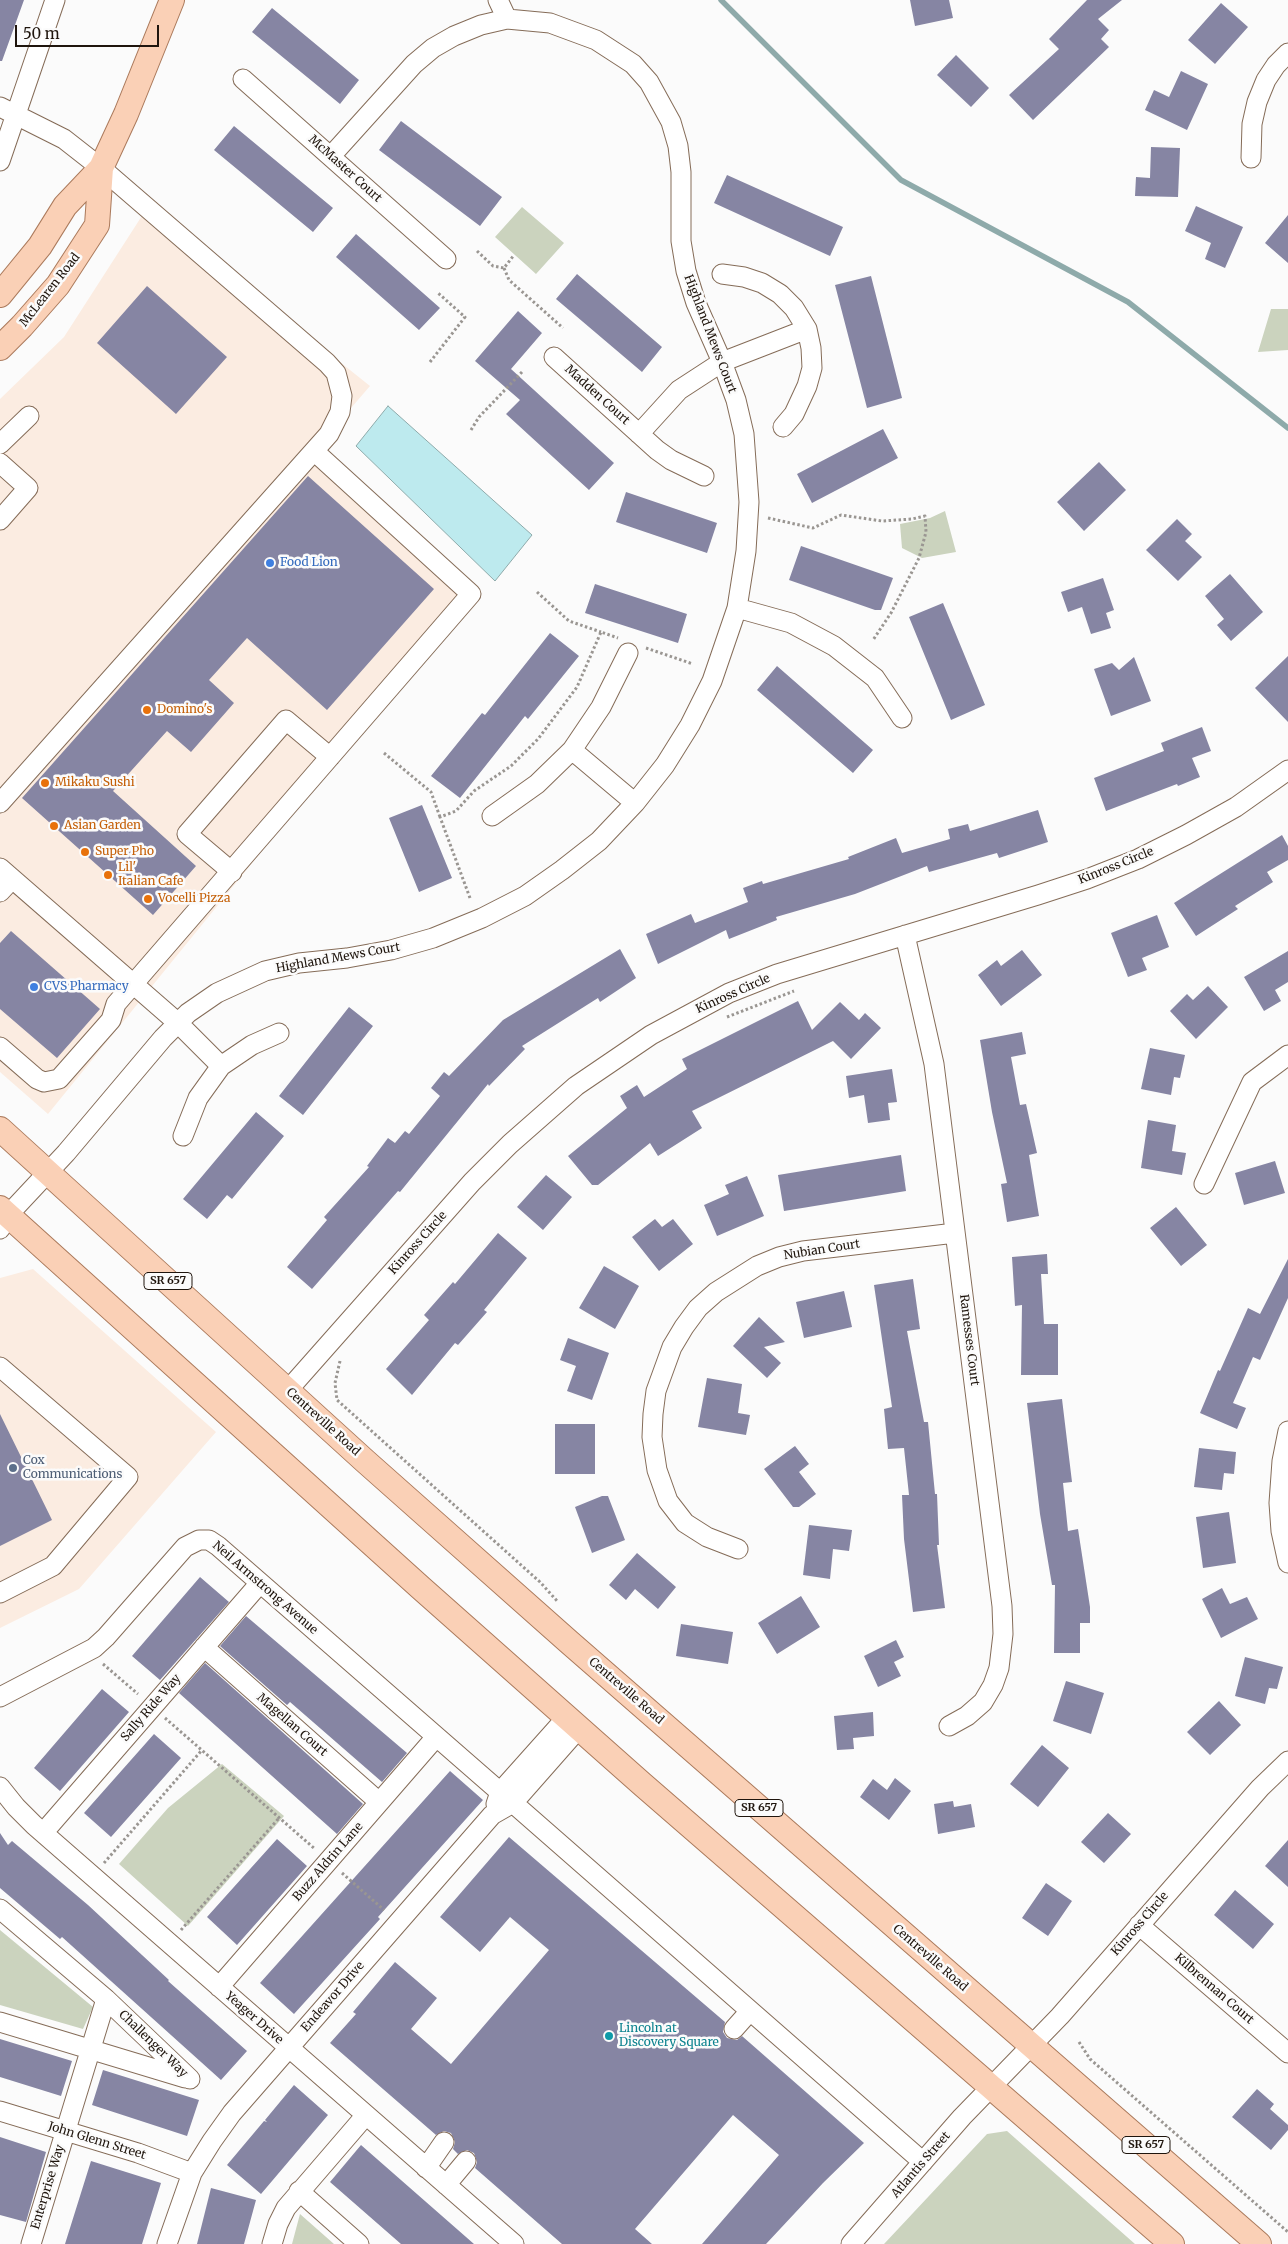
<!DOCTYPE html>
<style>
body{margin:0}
#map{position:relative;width:1288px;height:2244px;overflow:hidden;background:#fbfbfb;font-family:Merriweather,serif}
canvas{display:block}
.scale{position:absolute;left:15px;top:25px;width:144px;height:22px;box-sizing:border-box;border:2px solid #1f150d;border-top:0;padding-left:6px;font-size:15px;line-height:18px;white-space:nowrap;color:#1f150d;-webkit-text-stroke:4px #fbfbfb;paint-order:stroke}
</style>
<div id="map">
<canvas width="1288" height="2244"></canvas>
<div class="scale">50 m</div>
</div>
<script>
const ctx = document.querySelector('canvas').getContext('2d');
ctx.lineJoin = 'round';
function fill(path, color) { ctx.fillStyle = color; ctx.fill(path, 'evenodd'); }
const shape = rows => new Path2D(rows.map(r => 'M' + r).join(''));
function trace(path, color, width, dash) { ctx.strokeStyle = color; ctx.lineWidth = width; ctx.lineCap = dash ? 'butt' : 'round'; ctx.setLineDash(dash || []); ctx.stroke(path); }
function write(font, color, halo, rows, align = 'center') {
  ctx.font = font + ' Merriweather,serif'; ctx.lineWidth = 5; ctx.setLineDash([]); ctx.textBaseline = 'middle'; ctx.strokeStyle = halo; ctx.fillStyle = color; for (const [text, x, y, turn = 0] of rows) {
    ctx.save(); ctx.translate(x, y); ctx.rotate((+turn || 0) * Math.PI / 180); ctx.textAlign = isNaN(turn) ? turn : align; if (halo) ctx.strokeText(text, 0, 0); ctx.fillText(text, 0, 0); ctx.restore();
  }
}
fill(shape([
 [147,208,370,386,314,451,471,594,48,1114,0,1072,0,399,64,337],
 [33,1269,216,1432,79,1589,0,1628,0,1278]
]), '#fbece1');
fill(shape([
 [522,207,564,243,536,274,495,237],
 [1271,309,1288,309,1288,350,1258,352],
 [945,511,956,552,922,558,902,548,900,524,930,518],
 [222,1764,284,1816,188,1926,119,1864,168,1808],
 [0,1930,93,2007,83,2029,0,2005],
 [1007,2131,1135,2244,884,2244,987,2134],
 [300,2214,334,2244,292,2244]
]), '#cbd3be');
const water = shape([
 [388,406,532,535,495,581,356,446,388,406]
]);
fill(water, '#bdeaee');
trace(water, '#8eaaaa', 1);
trace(shape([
 [721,0,901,180,1128,302,1288,428]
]), '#8eaaaa', 5.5);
fill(shape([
 [0,0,24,0,2,61,0,61],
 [910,0,949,0,953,18,915,26],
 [1087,0,1122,0,1098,19,1109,30,1101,39,1109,47,1033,120,1009,95,1059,49,1049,39],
 [1221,3,1248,27,1215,64,1188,40],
 [272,8,359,80,340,104,252,32],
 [956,55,989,88,971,107,937,75],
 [1181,71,1208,84,1187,130,1145,110,1154,90,1169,97],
 [401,121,502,197,480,226,379,150],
 [234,126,333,208,313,232,214,150],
 [1151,147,1180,148,1178,197,1135,196,1136,177,1150,178],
 [727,175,843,227,830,256,714,203],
 [1196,206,1243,227,1225,268,1205,259,1211,243,1185,231],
 [1288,215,1288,263,1265,243],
 [356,234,440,308,419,330,336,257],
 [577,274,662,347,642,372,556,299],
 [871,276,902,398,867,408,835,285],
 [147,286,227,357,176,414,97,343],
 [518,311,542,333,511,369,614,463,589,490,506,414,520,400,475,361],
 [883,429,898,458,812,503,797,474],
 [1099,462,1126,490,1084,531,1057,502],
 [308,476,434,589,327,710,247,638,209,680,234,703,191,752,167,731,113,791,196,866,153,915,22,798],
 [626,492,717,523,707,553,616,522],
 [1177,519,1192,534,1185,541,1202,557,1178,581,1146,550],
 [801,546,893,578,881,610,875,610,789,580],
 [1230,574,1263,612,1231,641,1217,625,1224,619,1205,596],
 [1103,578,1114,610,1106,613,1111,628,1091,634,1082,607,1068,612,1061,592],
 [595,584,687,614,678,643,585,613],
 [943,603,985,705,951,720,909,617],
 [550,633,579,656,528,719,525,716,460,798,431,776,482,713,485,715],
 [1288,656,1288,722,1255,688],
 [1134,657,1151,701,1111,716,1094,669,1112,663,1119,670],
 [777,666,873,750,853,773,757,690],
 [1202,727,1211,751,1192,758,1200,777,1178,786,1177,784,1106,811,1094,778,1164,751,1161,743],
 [422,805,452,878,419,892,389,818],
 [1038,810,1048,842,999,858,997,853,929,872,927,866,855,894,776,917,777,920,729,939,726,930,658,964,646,934,691,914,695,923,748,902,743,888,762,881,763,884,849,859,848,857,896,838,902,853,950,839,948,829,968,824,970,831],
 [1282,835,1288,846,1288,860,1267,872,1273,882,1235,906,1238,909,1196,936,1174,903],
 [1157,915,1169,947,1142,958,1147,970,1128,977,1111,933],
 [11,931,100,1009,57,1058,0,1009,0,943],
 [620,949,636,978,600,1002,598,998,522,1046,525,1049,489,1086,488,1084,400,1192,398,1191,312,1289,287,1267,327,1220,324,1217,369,1167,367,1166,388,1138,395,1143,405,1131,409,1134,440,1096,431,1088,444,1072,449,1076,503,1020],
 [1022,950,1042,975,1001,1006,978,975,997,960,1001,966],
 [1288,951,1288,982,1275,990,1281,1001,1264,1011,1244,977],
 [1208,986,1228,1007,1196,1039,1170,1011,1187,994,1193,1000],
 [798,1001,812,1030,840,1002,859,1020,865,1013,881,1028,851,1059,833,1041,692,1111,702,1128,658,1156,650,1143,598,1185,592,1185,568,1156,627,1108,620,1096,637,1085,644,1097,687,1069,682,1059],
 [349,1007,373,1026,303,1115,279,1096],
 [1022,1032,1026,1054,1011,1057,1020,1105,1026,1104,1037,1153,1029,1155,1039,1216,1007,1222,1001,1184,1007,1183,992,1112,980,1040],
 [1150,1048,1185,1055,1180,1078,1174,1077,1171,1095,1141,1089],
 [892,1069,897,1102,888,1103,890,1120,868,1123,864,1095,849,1098,846,1076],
 [256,1112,284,1136,232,1199,227,1195,207,1219,183,1199],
 [1148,1120,1176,1125,1172,1151,1186,1153,1182,1175,1141,1168],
 [901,1155,906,1191,784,1211,778,1175],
 [1275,1161,1285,1193,1244,1205,1235,1173],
 [546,1175,572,1197,543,1230,517,1207],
 [747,1176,764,1216,717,1236,704,1205,729,1194,725,1185],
 [1176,1207,1207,1245,1181,1266,1150,1228],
 [655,1219,662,1227,673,1219,693,1244,659,1271,632,1237],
 [498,1233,527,1258,484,1310,487,1312,458,1345,455,1343,412,1395,386,1369,429,1320,424,1315,453,1282,455,1284],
 [1047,1254,1048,1274,1041,1274,1044,1324,1058,1324,1058,1375,1021,1375,1022,1305,1015,1306,1012,1257],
 [1288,1259,1288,1298,1260,1360,1253,1357,1233,1403,1246,1408,1237,1429,1200,1413,1218,1370,1220,1371,1248,1308,1260,1314],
 [604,1266,639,1286,615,1329,579,1308],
 [913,1279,920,1329,907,1331,924,1422,928,1422,935,1494,937,1494,939,1545,937,1545,945,1608,913,1612,904,1539,902,1495,909,1495,904,1448,888,1449,884,1409,892,1407,874,1285],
 [844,1291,852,1327,804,1338,796,1302],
 [759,1317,785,1342,764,1347,781,1363,767,1378,733,1346],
 [568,1338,609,1353,592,1400,567,1391,576,1366,560,1360],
 [707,1378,742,1384,738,1413,750,1415,746,1435,698,1427],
 [1062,1399,1072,1482,1063,1483,1068,1531,1078,1529,1090,1607,1090,1623,1080,1623,1080,1653,1054,1653,1055,1585,1052,1585,1040,1514,1027,1403],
 [0,1414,52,1520,0,1546],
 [555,1424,595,1424,595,1474,555,1474],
 [795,1446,809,1464,799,1472,816,1494,799,1507,793,1507,764,1469],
 [1199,1448,1236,1452,1234,1474,1224,1473,1222,1490,1194,1487],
 [602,1496,608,1496,625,1540,592,1553,575,1507],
 [1229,1512,1236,1563,1203,1568,1196,1517],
 [809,1525,852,1530,849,1551,833,1549,830,1579,803,1575],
 [637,1553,676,1587,658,1609,635,1589,626,1600,609,1585],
 [200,1577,229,1602,160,1680,132,1656],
 [1222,1588,1230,1604,1247,1597,1258,1619,1221,1638,1202,1599],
 [801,1596,820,1627,777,1654,758,1623],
 [246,1616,407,1753,382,1782,290,1702,287,1705,220,1646],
 [681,1624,733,1632,728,1664,676,1656],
 [896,1640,904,1657,894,1662,901,1676,878,1687,864,1656],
 [1245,1657,1283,1667,1277,1689,1269,1688,1265,1704,1235,1696],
 [205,1663,363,1804,337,1834,179,1693],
 [1066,1681,1104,1693,1091,1734,1053,1721],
 [102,1689,129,1712,60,1791,34,1768],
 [1219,1701,1241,1725,1210,1755,1187,1732],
 [873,1712,874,1736,853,1738,854,1749,837,1750,834,1716],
 [154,1734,181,1758,111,1837,84,1813],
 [1042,1745,1069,1768,1038,1807,1010,1784],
 [450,1771,483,1800,378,1917,380,1919,294,2014,260,1983],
 [895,1778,911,1791,889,1820,860,1797,873,1779,887,1790],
 [953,1801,954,1807,971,1804,975,1827,938,1834,934,1804],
 [1108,1813,1131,1834,1104,1863,1081,1842],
 [0,1833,8,1845,12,1841,88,1905,169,1980,168,1981,247,2051,221,2080,62,1937,60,1939,0,1888],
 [509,1837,725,2022,723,2032,727,2038,737,2040,742,2036,864,2143,823,2183,766,2244,702,2244,779,2155,733,2115,635,2229,652,2244,562,2244,475,2168,477,2162,474,2153,467,2150,458,2154,453,2149,455,2142,451,2133,444,2131,436,2135,330,2043,356,2014,353,2012,395,1962,437,1998,411,2029,451,2064,549,1950,510,1917,480,1952,440,1917],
 [277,1839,307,1866,237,1945,207,1917],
 [1288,1840,1288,1887,1265,1866],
 [1046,1883,1072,1901,1048,1936,1022,1918],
 [1235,1890,1274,1924,1253,1949,1214,1915],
 [0,2039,72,2061,61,2096,0,2077],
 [103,2070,199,2100,187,2136,92,2105],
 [294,2085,328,2115,261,2194,227,2165,264,2121,267,2122,265,2120],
 [1257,2089,1274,2104,1270,2109,1288,2125,1288,2130,1271,2150,1232,2117],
 [0,2137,46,2152,26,2222,0,2215],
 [361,2145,474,2244,401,2244,330,2182],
 [91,2161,161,2183,142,2244,65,2244],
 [211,2188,256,2200,244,2244,197,2244]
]), '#8685a3');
const minor = shape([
 [498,0,507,19],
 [243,79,446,259],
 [0,107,64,139,101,168,327,363,336,373,342,396,340,412,329,434,0,803],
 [1251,158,1252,124,1257,102,1266,80,1276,65,1288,53],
 [0,161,55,0],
 [722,274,744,277,762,283,780,294,794,308,807,329,811,348,812,368,807,386,794,414,783,427],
 [554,357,657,450,671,460,704,476],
 [639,434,679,390,722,362,807,329],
 [0,444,29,416],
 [0,463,28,488,0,520],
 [737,608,791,623,834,646,875,678,902,718],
 [572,750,635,803],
 [492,816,537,784,572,750,601,707,628,653],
 [0,868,178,1023,221,1066],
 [232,872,187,834,286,720,330,757],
 [0,892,12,879],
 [905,935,934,1064,1002,1606,1003,1634,999,1668,993,1685,983,1702,967,1716,949,1726],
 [0,1047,37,1079,44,1082,59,1079,111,1020,116,1004,471,594,314,451],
 [183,1136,198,1098,221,1066,252,1045,279,1033],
 [1204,1184,1252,1082,1288,1055],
 [0,1229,8,1215,66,1153,163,1038,188,1013,217,993,265,971,299,963,347,958,391,950,433,938,482,918,525,896,562,870,599,841,635,803,665,765,690,725,712,681,737,608,746,551,749,502,744,434,736,400,722,362,696,303,686,271,681,241,681,172,678,146,671,122,649,82,633,64,596,40,550,23,507,19,481,25,454,36,433,48,414,64,331,156],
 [0,1367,128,1477,53,1566,0,1593],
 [288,1390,472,1182,510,1144,576,1086,651,1035,729,993,777,974,1038,895,1087,879,1138,859,1186,835,1236,807,1288,770],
 [1288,1431,1282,1461,1279,1503,1281,1531,1288,1563],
 [738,1549,707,1537,685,1523,668,1501,657,1470,652,1437,653,1414,656,1391,672,1347,684,1327,698,1308,716,1292,757,1266,779,1257,803,1251,955,1233],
 [204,1647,379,1802],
 [0,1697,94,1648,106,1637,185,1547,199,1540,209,1540,218,1546,500,1792],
 [0,1787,16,1807,34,1825,514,2244],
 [513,1803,923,2162],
 [496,1804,500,1792,567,1717],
 [43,1833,260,1583],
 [0,1909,106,1999,190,2079],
 [1139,1925,1288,2053],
 [219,1987,436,1737],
 [0,2022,185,2078],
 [734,2029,750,2011],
 [0,2111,138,2153,192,2173],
 [426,2168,444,2142],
 [446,2185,466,2161],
 [299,2191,359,2244],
 [31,2244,106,1999],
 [167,2244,192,2173,212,2141,232,2113,492,1815,513,1803,579,1728],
 [272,2244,278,2224,286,2208,366,2115],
 [851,2244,962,2117,1060,2016,1260,1788,1288,1761]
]);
const major = shape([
 [0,295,40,246,65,206,101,168,126,114,172,0],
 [0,348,22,326,58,285,97,225,101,168],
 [0,1129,365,1461,569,1642,1259,2244],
 [0,1208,421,1588,642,1784,1172,2244]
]);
trace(minor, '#856c58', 21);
trace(major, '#ab7a5c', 26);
trace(shape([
 [477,251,493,266,504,268,514,255],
 [504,268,509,280,563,328],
 [430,362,465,317,438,293],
 [471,430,479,417,523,371],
 [768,518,813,528,841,515,882,521,912,519,925,516,926,532,919,558,891,613,873,640],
 [537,592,569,621,601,632],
 [646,648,693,664],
 [384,753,431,792,440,817],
 [470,898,440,817,456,811,474,791,511,766,538,739,577,687,601,632,618,638],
 [727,1017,794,991],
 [340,1361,335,1383,337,1400,540,1582,558,1602],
 [103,1664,138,1694],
 [165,1718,315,1849],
 [104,1863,202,1750],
 [342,1873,384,1910],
 [181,1930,279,1818],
 [1079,2042,1090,2059,1288,2232]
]), '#9a9692', 3, [2.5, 2.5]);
trace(minor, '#fff', 19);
trace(major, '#fad0b6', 24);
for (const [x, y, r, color] of [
 [270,563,5,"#3f7fe0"],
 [147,710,5,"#e8710a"],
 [45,783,5,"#e8710a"],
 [54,826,5,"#e8710a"],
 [85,852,5,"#e8710a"],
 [108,875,5,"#e8710a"],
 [148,899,5,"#e8710a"],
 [34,987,5,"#3f7fe0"],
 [13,1468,5,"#5c6f8a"],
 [609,2036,5,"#0f9aa8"]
]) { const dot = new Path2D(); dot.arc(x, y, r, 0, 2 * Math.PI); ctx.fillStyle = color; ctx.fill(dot); trace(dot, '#fbfbfb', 2); }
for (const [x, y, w] of [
 [168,1281,48],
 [759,1808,48],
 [1146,2145,48]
]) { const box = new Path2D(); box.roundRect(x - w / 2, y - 8.5, w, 17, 4); ctx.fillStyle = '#fbfbfb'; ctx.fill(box); trace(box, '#1f150d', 1); }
write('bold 11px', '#1f150d', null, [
 ["SR 657",168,1281],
 ["SR 657",759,1808],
 ["SR 657",1146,2145]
]);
write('12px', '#1f150d', '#fbfbfb', [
 ["McMaster Court",345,169,42],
 ["McLearen Road",50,290,-52],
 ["Highland Mews Court",710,334,69],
 ["Madden Court",597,395,42],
 ["Kinross Circle",1116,866,-22],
 ["Highland Mews Court",338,958,-10],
 ["Kinross Circle",733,994,-24],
 ["Kinross Circle",418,1243,-48],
 ["Nubian Court",822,1250,-9],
 ["Ramesses Court",969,1340,83],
 ["Centreville Road",323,1422,42],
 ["Neil Armstrong Avenue",265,1588,41],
 ["Centreville Road",626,1691,41],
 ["Sally Ride Way",151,1708,-49],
 ["Magellan Court",292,1725,41],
 ["Buzz Aldrin Lane",328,1862,-49],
 ["Kinross Circle",1140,1924,-49],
 ["Centreville Road",930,1958,41],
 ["Kilbrennan Court",1214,1989,41],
 ["Endeavor Drive",333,1997,-49],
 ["Yeager Drive",254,2018,41],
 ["Challenger Way",153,2044,44],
 ["John Glenn Street",97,2141,17],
 ["Atlantis Street",921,2165,-49],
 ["Enterprise Way",48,2187,-73]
]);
write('12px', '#366cbe', '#fbfbfb', [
 ["Food Lion",280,563],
 ["CVS Pharmacy",44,987]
], 'left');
write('12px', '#c56008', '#fbfbfb', [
 ["Domino's",157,710],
 ["Mikaku Sushi",55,783],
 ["Asian Garden",64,826],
 ["Super Pho",95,852],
 ["Lil'",118,868],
 ["Italian Cafe",118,882],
 ["Vocelli Pizza",158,899]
], 'left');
write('12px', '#4e5e75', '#fbfbfb', [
 ["Cox",23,1461],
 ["Communications",23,1475]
], 'left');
write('12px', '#0d838f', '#fbfbfb', [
 ["Lincoln at",619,2029],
 ["Discovery Square",619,2043]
], 'left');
</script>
